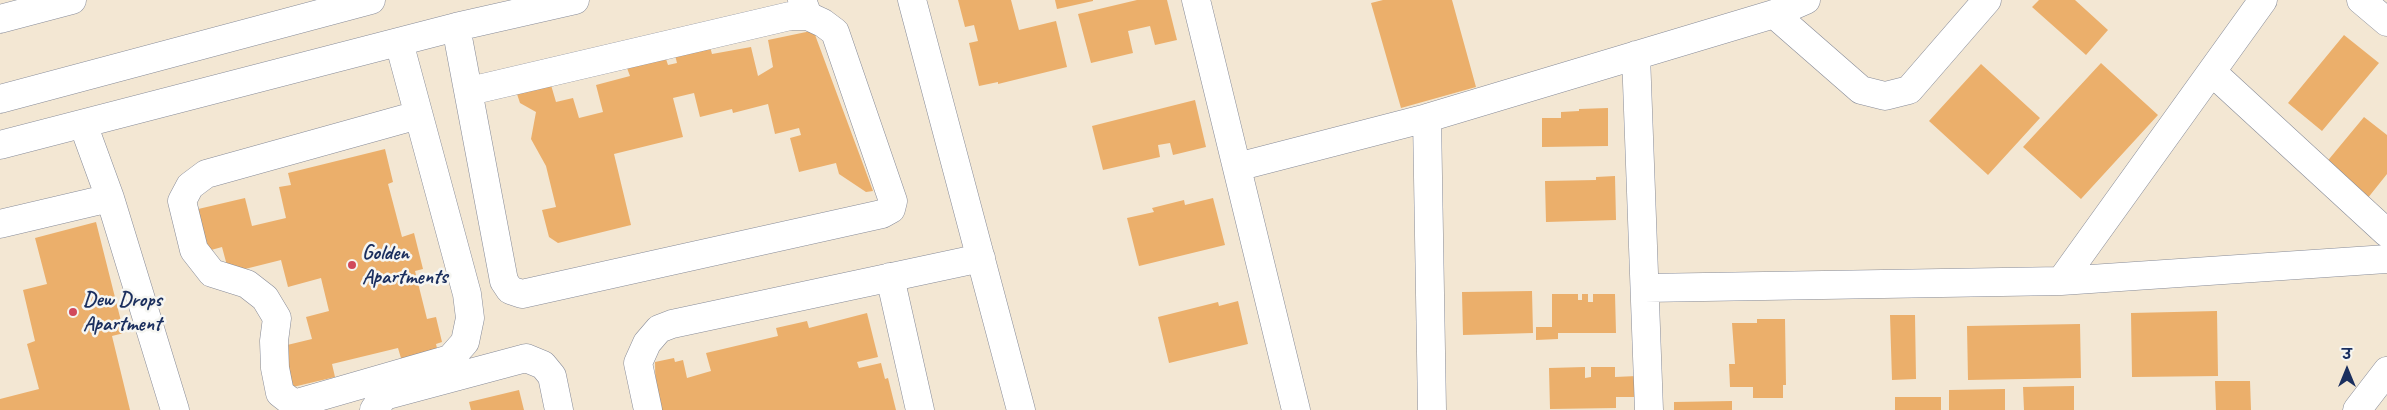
<!DOCTYPE html>
<meta charset="utf-8">
<style>
body{margin:0}
#map{position:relative;width:2387px;height:410px;overflow:hidden;background:#f3e7d3;font-family:Caveat,"Playpen Sans Deva",sans-serif}
canvas{display:block}
.north{position:absolute;left:2322px;top:345px;width:50px;height:50px;-webkit-text-stroke:4px #f6f6f2;paint-order:stroke;rotate:0deg;font-size:14px;font-weight:700;line-height:20px;text-align:center;color:#1b2f5e}
.north::after{content:'';display:block;margin:auto;width:18px;height:22px;background:#1b2f5e;clip-path:polygon(50% 0,100% 100%,50% 72%,0 100%)}
</style>
<div id="map">
<canvas width="2387" height="410"></canvas>
<div class="north">उ</div>
</div>
<script>
const ctx = document.querySelector('canvas').getContext('2d');
ctx.lineJoin = 'round';
function fill(path, color) { ctx.fillStyle = color; ctx.fill(path, 'evenodd'); }
const shape = rows => new Path2D(rows.map(r => 'M' + r).join(''));
function trace(path, color, width, dash) { ctx.strokeStyle = color; ctx.lineWidth = width; ctx.lineCap = dash ? 'butt' : 'round'; ctx.setLineDash(dash || []); ctx.stroke(path); }
function write(font, color, halo, rows, align = 'center') {
  ctx.font = font + ' Caveat,sans-serif'; ctx.lineWidth = 5; ctx.setLineDash([]); ctx.textBaseline = 'middle'; ctx.strokeStyle = halo; ctx.fillStyle = color; for (const [text, x, y, turn = 0] of rows) {
    ctx.save(); ctx.translate(x, y); ctx.rotate((+turn || 0) * Math.PI / 180); ctx.textAlign = isNaN(turn) ? turn : align; if (halo) ctx.strokeText(text, 0, 0); ctx.fillText(text, 0, 0); ctx.restore();
  }
}
fill(shape([
 [958,0,1011,0,1019,30,1056,21,1067,67,998,84,998,82,979,86,969,43,978,41,974,25,965,27],
 [1055,0,1093,0,1093,1,1057,9],
 [1137,0,1167,0,1177,40,1155,45,1150,26,1128,31,1133,53,1091,63,1078,14],
 [1383,0,1452,0,1476,87,1401,108,1371,3],
 [2039,0,2075,0,2108,30,2086,55,2032,7],
 [811,24,873,191,866,192,839,174,836,163,799,172,790,138,801,135,799,128,775,134,768,104,733,113,732,109,700,117,694,93,673,98,683,137,614,154,631,225,558,243,549,237,542,210,556,207,546,166,531,139,536,112,520,103,517,94,551,85,556,102,573,98,579,118,603,112,596,85,630,76,627,68,666,59,668,65,677,63,675,55,710,47,712,54,751,47,758,76,773,67,768,40,811,31],
 [2344,35,2379,63,2322,131,2288,103],
 [2101,63,2158,115,2081,199,2023,147],
 [1981,64,2040,118,1988,175,1929,121],
 [1195,100,1206,147,1173,155,1170,143,1158,145,1160,157,1103,170,1092,126],
 [1608,108,1608,146,1542,147,1542,118,1561,118,1561,112,1579,111,1579,109],
 [2364,117,2387,135,2387,174,2363,204,2320,170],
 [385,149,393,182,388,184,402,237,414,233,423,269,415,271,427,319,436,317,442,342,436,344,439,357,403,365,398,348,332,364,335,377,293,387,283,346,312,339,306,317,329,311,321,278,288,287,281,260,229,273,222,247,204,252,194,210,245,198,252,226,286,218,279,187,291,185,288,173],
 [1615,176,1616,220,1546,222,1545,181,1596,180,1596,177],
 [1213,198,1225,245,1139,266,1127,218,1154,212,1152,208,1184,200,1185,205],
 [96,222,124,333,112,336,130,410,0,410,0,399,39,389,27,344,35,341,23,290,47,284,35,238],
 [1532,291,1533,333,1463,335,1462,292],
 [1552,294,1578,294,1578,300,1582,300,1582,294,1588,294,1588,302,1593,302,1593,294,1615,294,1616,333,1558,333,1558,339,1536,340,1536,327,1552,327],
 [1238,301,1248,344,1169,363,1158,317,1218,302,1219,306],
 [2217,311,2218,376,2132,377,2131,313],
 [867,313,878,357,857,362,859,368,881,363,885,379,888,378,896,410,656,410,655,362,674,358,675,362,683,360,687,378,711,371,706,353,778,336,776,328,807,321,809,328],
 [1890,315,1915,315,1916,379,1892,380],
 [1757,319,1785,319,1786,385,1783,385,1783,398,1753,398,1753,387,1730,387,1729,364,1735,364,1732,323,1757,323],
 [2080,324,2081,378,1968,380,1967,326],
 [1585,367,1585,378,1591,377,1591,367,1615,367,1615,377,1637,376,1637,397,1616,397,1616,408,1550,409,1549,368],
 [2215,381,2250,381,2251,410,2216,410],
 [2074,386,2074,410,2024,410,2023,387],
 [2005,389,2005,410,1949,410,1949,390],
 [519,390,524,410,471,410,469,402],
 [1895,397,1941,397,1941,410,1895,410],
 [1732,401,1732,410,1674,410,1674,402]
]), '#ebaf6b');
const minor = shape([
 [912,0,1021,410],
 [1196,0,1296,410],
 [2361,0,2387,22],
 [1774,14,1861,90,1885,96,1909,90,1987,0],
 [456,27,504,281,510,290,522,294,882,214,891,209,893,201,835,32,823,23,808,16],
 [399,42,467,294,470,318,465,342,450,359,294,404,280,393,275,368,274,341,277,318,265,298,247,284,212,273,194,250,182,201,190,186,206,174,418,115],
 [1636,55,1649,410],
 [2212,72,2387,233],
 [470,91,790,16,808,16,802,0],
 [0,99,371,0],
 [1427,118,1432,410],
 [0,145,456,27,575,0],
 [1237,167,1427,118,1774,14,1806,0],
 [110,198,175,410],
 [0,224,110,198,83,124],
 [890,277,920,410],
 [2061,281,2263,0],
 [1645,288,2061,281,2387,259],
 [374,410,384,396,526,358,543,365,552,376,559,410],
 [648,410,638,363,647,343,659,329,672,324,981,258],
 [2357,410,2387,371]
]);
const major = shape([
 [0,19,72,0]
]);
trace(minor, '#878b98', 29);
trace(major, '#878b98', 29);
trace(minor, '#fff', 28);
trace(major, '#fff', 28);
for (const [x, y, r, color] of [
 [352,265,5,"#d1495b"],
 [73,312,5,"#d1495b"]
]) { const dot = new Path2D(); dot.arc(x, y, r, 0, 2 * Math.PI); ctx.fillStyle = color; ctx.fill(dot); trace(dot, '#f6f6f2', 2); }
write('bold 21px', '#1b2f5e', '#f6f6f2', [
 ["Golden",362,253],
 ["Apartments",362,277],
 ["Dew Drops",83,300],
 ["Apartment",83,324]
], 'left');
</script>
